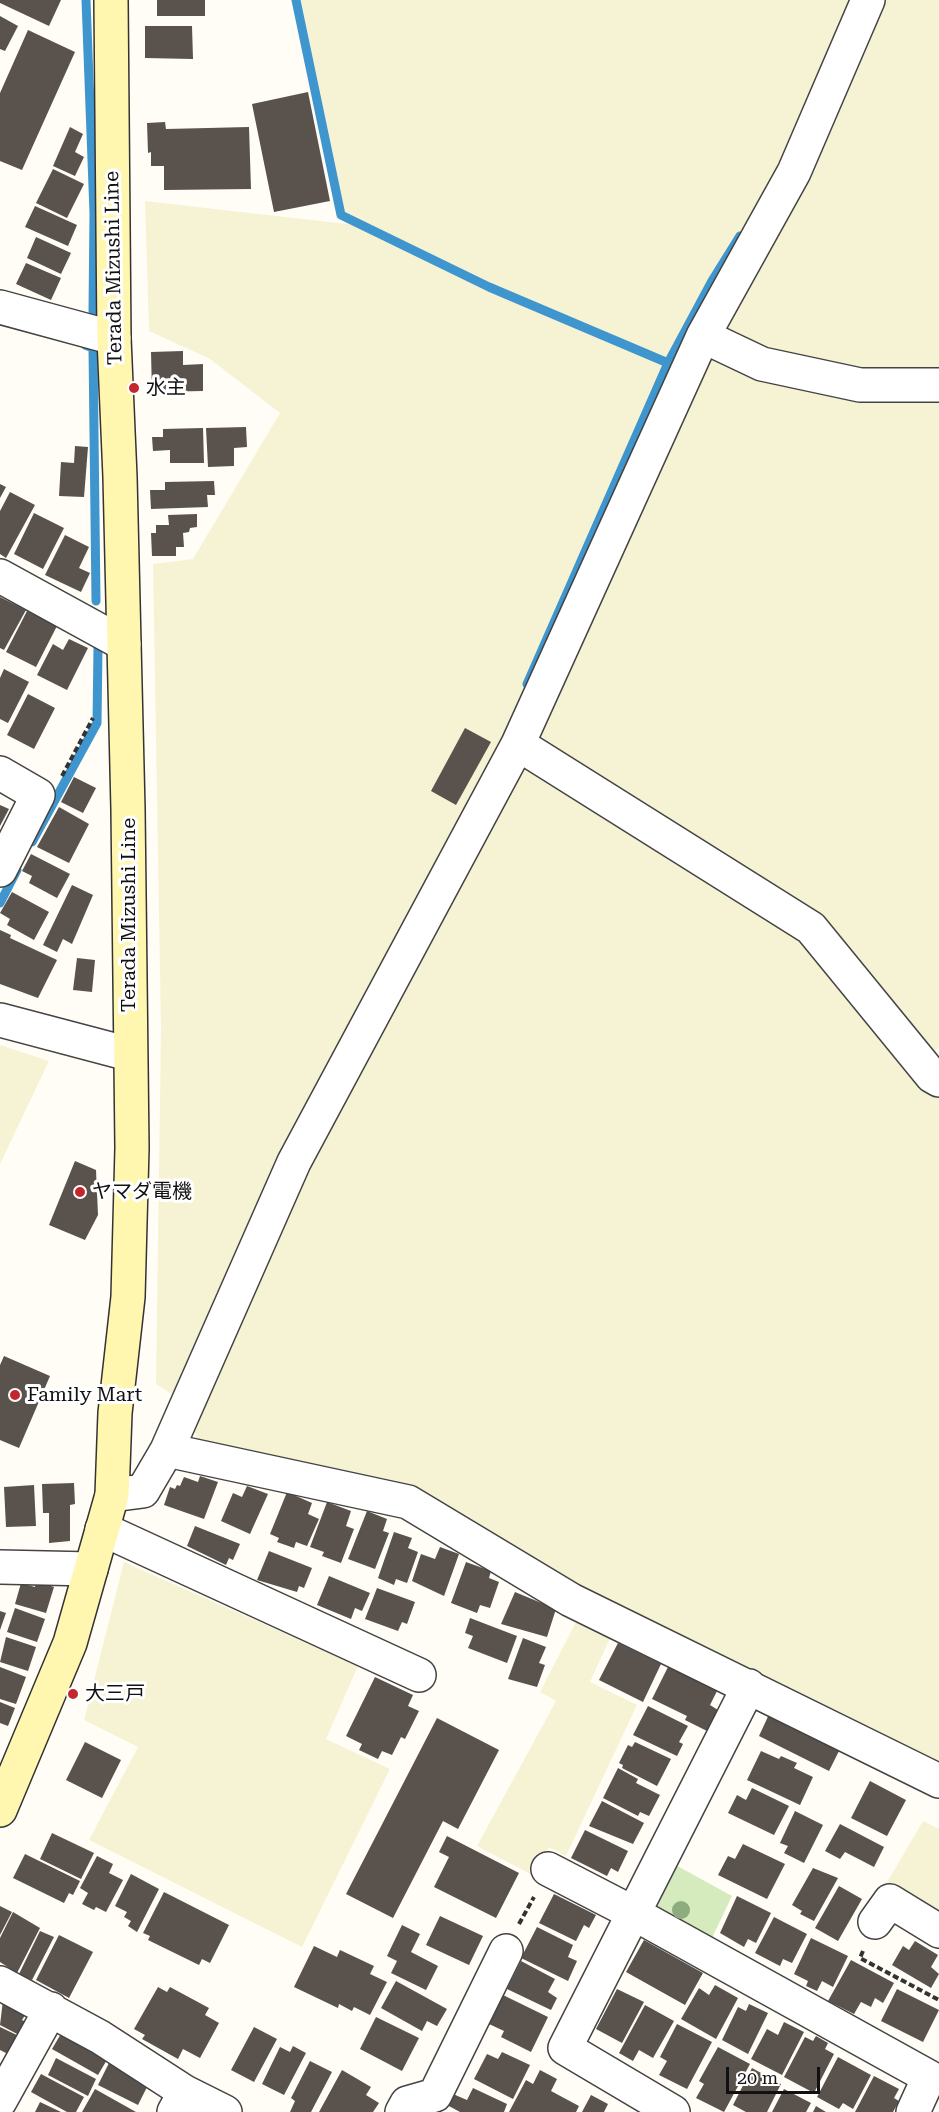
<!DOCTYPE html>
<meta charset="utf-8">
<style>
body{margin:0}
#map{position:relative;width:939px;height:2112px;overflow:hidden;background:#fffdf5;font-family:"Roboto Serif",serif}
canvas{display:block}
.scale{position:absolute;left:726px;top:2067px;width:94px;height:27px;box-sizing:border-box;border:3px solid #111;border-top:0;padding-left:8px;font-size:18px;line-height:21px;white-space:nowrap;color:#111;-webkit-text-stroke:4px #fff;paint-order:stroke}
</style>
<div id="map">
<canvas width="939" height="2112"></canvas>
<div class="scale">20 m</div>
</div>
<script>
const ctx = document.querySelector('canvas').getContext('2d');
ctx.lineJoin = 'round';
function fill(path, color) { ctx.fillStyle = color; ctx.fill(path, 'evenodd'); }
const shape = rows => new Path2D(rows.map(r => 'M' + r).join(''));
function trace(path, color, width, dash) { ctx.strokeStyle = color; ctx.lineWidth = width; ctx.lineCap = dash ? 'butt' : 'round'; ctx.setLineDash(dash || []); ctx.stroke(path); }
function write(font, color, halo, rows, align = 'center') {
  ctx.font = font + ' "Roboto Serif","Noto Sans JP",serif'; ctx.lineWidth = 6; ctx.setLineDash([]); ctx.textBaseline = 'middle'; ctx.strokeStyle = halo; ctx.fillStyle = color; for (const [text, x, y, turn = 0] of rows) {
    ctx.save(); ctx.translate(x, y); ctx.rotate((+turn || 0) * Math.PI / 180); ctx.textAlign = isNaN(turn) ? turn : align; if (halo) ctx.strokeText(text, 0, 0); ctx.fillText(text, 0, 0); ctx.restore();
  }
}
fill(shape([
 [301,0,939,0,939,1046,916,1080,939,1095,939,1768,558,1575,199,1442,179,1399,156,1384,161,1029,153,564,193,559,280,413,210,359,149,331,145,201,346,224],
 [0,1045,49,1061,0,1164],
 [124,1562,358,1666,326,1739,390,1769,302,1947,89,1840,138,1747,84,1720],
 [577,1620,611,1636,590,1682,637,1705,566,1856,549,1847,534,1876,477,1846,556,1701,540,1692],
 [923,1821,939,1829,939,1917,886,1884]
]), '#f6f3d4');
fill(shape([
 [670,1862,732,1896,710,1942,660,1917,654,1897]
]), '#d5ebbd');
trace(shape([
 [86,0,94,213,93,311],
 [296,0,341,215,489,287,668,363],
 [85,345,93,348,96,601],
 [527,684,668,363,712,281,740,236],
 [32,842,97,723,98,647],
 [0,903,17,870]
]), '#3f96cf', 9);
fill(shape([
 [0,0,61,0,49,26,0,3],
 [157,0,205,0,205,16,157,16],
 [0,16,18,26,5,51,0,49],
 [145,26,192,26,193,59,145,58],
 [28,30,75,52,22,170,0,161,0,93],
 [308,92,330,201,274,212,252,104],
 [165,122,166,129,249,127,251,189,164,190,164,166,151,166,151,152,148,153,147,123],
 [70,127,83,134,75,152,84,157,75,176,53,166],
 [53,169,84,184,67,218,36,203],
 [35,206,77,225,68,246,25,227],
 [36,237,71,253,61,274,27,258],
 [26,263,61,278,51,300,16,284],
 [183,351,183,365,203,364,203,391,152,392,151,352],
 [246,427,247,447,234,448,234,466,208,467,206,428],
 [203,428,204,463,170,463,170,450,153,451,152,437,163,437,163,429],
 [75,446,88,447,84,497,59,496,61,462,74,463],
 [214,481,215,495,207,495,208,507,151,509,150,490,165,490,165,482],
 [0,484,6,487,0,498],
 [10,492,35,505,6,558,0,554,0,511],
 [34,513,64,528,43,569,14,554],
 [197,514,197,527,190,528,189,532,183,533,184,547,176,547,176,556,152,556,151,533,156,533,156,525,169,525,168,515],
 [65,535,89,547,79,568,90,573,81,592,45,575],
 [0,597,26,610,4,650,0,648],
 [27,611,57,626,36,667,6,652],
 [69,639,88,648,67,690,37,675,53,644,63,650],
 [4,669,29,682,8,723,0,719,0,678],
 [28,694,55,708,34,749,7,735],
 [465,728,491,742,456,805,431,791],
 [74,777,96,788,83,813,61,802],
 [0,805,9,809,0,826],
 [59,807,89,824,69,863,37,847],
 [31,854,70,874,57,898,29,883,32,876,22,871],
 [72,885,93,895,72,944,63,939,57,952,43,945],
 [12,892,49,912,34,940,7,925,10,919,0,913],
 [0,930,11,935,10,938,57,960,38,998,0,984],
 [77,958,95,960,92,992,73,990],
 [75,1161,96,1170,98,1215,85,1240,49,1225],
 [4,1356,50,1376,19,1448,0,1440,0,1365],
 [200,1476,218,1482,204,1519,164,1505,170,1487,175,1489,177,1485,180,1486,184,1477,198,1482],
 [74,1483,75,1504,70,1505,70,1541,49,1543,49,1513,43,1513,42,1484],
 [34,1485,36,1526,6,1527,4,1487],
 [247,1486,268,1494,250,1534,221,1521,233,1493,242,1497],
 [287,1492,312,1503,308,1514,319,1519,307,1546,296,1542,294,1548,277,1542,279,1538,270,1534],
 [327,1502,351,1511,346,1526,354,1529,341,1563,322,1556,324,1552,310,1547],
 [367,1511,387,1519,383,1531,389,1533,375,1569,348,1559],
 [195,1526,240,1544,233,1560,229,1558,226,1565,187,1546],
 [394,1532,412,1538,408,1548,418,1552,407,1583,396,1579,394,1585,378,1578],
 [440,1547,459,1554,444,1596,412,1581,421,1554,435,1559],
 [269,1551,312,1568,304,1588,299,1586,297,1592,257,1580],
 [466,1562,491,1571,489,1578,499,1582,490,1608,480,1605,477,1613,451,1603],
 [329,1576,370,1593,362,1611,355,1608,351,1619,317,1605],
 [36,1581,54,1587,46,1613,15,1604,21,1583,35,1587],
 [377,1588,415,1602,407,1624,402,1622,398,1631,365,1619],
 [515,1592,556,1609,547,1637,501,1624],
 [15,1608,45,1619,37,1642,7,1632],
 [0,1611,6,1613,0,1630],
 [470,1618,517,1636,507,1663,468,1648,473,1636,465,1633],
 [6,1637,36,1647,28,1671,0,1662],
 [523,1638,546,1647,539,1663,545,1665,537,1687,508,1679],
 [618,1643,661,1664,643,1702,599,1680],
 [670,1663,707,1682,706,1685,717,1691,710,1705,718,1710,707,1731,685,1720,687,1716,652,1699],
 [0,1667,26,1677,16,1704,0,1699],
 [375,1677,413,1695,408,1706,419,1711,405,1739,401,1737,392,1755,382,1751,378,1759,359,1750,362,1744,346,1736],
 [0,1702,15,1708,8,1726,0,1723],
 [648,1706,688,1726,679,1742,683,1744,677,1756,633,1735],
 [771,1710,842,1745,829,1771,759,1736],
 [437,1718,499,1750,458,1829,443,1821,393,1918,346,1894],
 [85,1742,121,1760,102,1798,66,1780],
 [635,1742,671,1759,657,1786,622,1768,623,1765,619,1763,628,1745,632,1747],
 [761,1751,779,1759,781,1756,797,1763,794,1768,813,1777,800,1805,747,1780],
 [618,1768,638,1779,636,1783,660,1795,649,1816,640,1812,638,1816,603,1798],
 [870,1781,906,1800,887,1836,851,1818],
 [752,1788,789,1806,774,1835,728,1813,737,1795,746,1800],
 [602,1801,644,1823,633,1844,589,1826],
 [795,1811,823,1825,804,1863,784,1853,788,1846,780,1843],
 [840,1824,884,1847,874,1867,845,1852,840,1859,825,1851],
 [585,1830,628,1851,618,1872,611,1868,607,1876,571,1858],
 [52,1833,94,1853,81,1879,40,1859],
 [447,1836,519,1873,496,1918,434,1887,449,1857,439,1852],
 [743,1844,785,1864,767,1899,718,1875,728,1856,735,1859],
 [25,1854,80,1881,73,1895,69,1893,64,1903,13,1878],
 [97,1856,113,1864,109,1873,123,1880,106,1912,96,1907,94,1910,82,1904,88,1893,80,1888],
 [813,1868,838,1878,814,1921,800,1914,802,1911,792,1905],
 [131,1874,159,1889,137,1932,128,1926,131,1921,124,1917,127,1912,115,1906],
 [839,1886,862,1899,838,1941,815,1928],
 [164,1892,229,1925,210,1963,202,1959,199,1965,148,1940,150,1936,143,1933],
 [554,1894,596,1915,589,1928,584,1925,576,1941,539,1923],
 [737,1896,771,1913,756,1943,748,1939,744,1947,720,1933],
 [0,1906,12,1912,0,1935],
 [13,1912,40,1928,17,1973,0,1962,0,1938],
 [440,1916,483,1936,469,1965,426,1945],
 [774,1917,807,1934,792,1963,783,1959,780,1966,755,1953],
 [402,1925,420,1934,411,1952,438,1966,426,1990,391,1973,397,1961,387,1956],
 [537,1927,573,1945,568,1957,577,1961,568,1981,521,1958],
 [40,1931,54,1937,32,1980,19,1974],
 [59,1935,93,1952,69,1998,36,1980],
 [811,1938,848,1956,833,1987,822,1981,817,1991,806,1986,808,1981,794,1974],
 [644,1940,703,1973,685,2005,626,1972],
 [915,1941,938,1955,931,1967,939,1974,931,1988,892,1965,903,1946,909,1950],
 [314,1946,337,1957,340,1950,374,1966,370,1974,387,1982,370,2015,354,2007,352,2011,339,2004,338,2008,294,1987],
 [851,1960,894,1983,883,2003,875,1998,871,2007,861,2002,854,2014,828,2001],
 [521,1961,555,1979,548,1992,557,1998,551,2010,507,1989],
 [396,1981,447,2009,437,2026,427,2021,422,2031,381,2008],
 [715,1985,738,1998,716,2039,681,2019,699,1988,709,1995],
 [158,1987,167,1992,170,1987,209,2008,205,2015,219,2023,200,2058,183,2049,178,2059,142,2039,145,2035,134,2029],
 [617,1989,644,2002,622,2043,596,2029],
 [897,1989,939,2010,923,2042,881,2021],
 [503,1995,548,2017,531,2052,501,2037,504,2031,489,2024],
 [3,2000,27,2012,22,2020,28,2023,21,2036,0,2025],
 [749,2004,768,2013,748,2054,722,2040,738,2007,746,2011],
 [645,2005,674,2021,653,2058,639,2050,633,2061,619,2053],
 [376,2017,419,2038,402,2071,360,2049],
 [784,2022,804,2032,782,2075,751,2059,767,2029,778,2035],
 [677,2024,712,2042,687,2089,659,2075,667,2061,660,2057],
 [0,2027,21,2037,8,2054,0,2050],
 [254,2027,277,2039,254,2082,231,2070],
 [62,2032,108,2058,98,2075,52,2049],
 [816,2036,828,2043,825,2049,834,2054,814,2093,784,2077,805,2037,813,2041],
 [293,2046,306,2053,284,2095,262,2084,280,2047,290,2052],
 [718,2047,750,2064,724,2112,696,2098,704,2084,699,2081],
 [502,2052,530,2065,513,2099,474,2079,487,2054,498,2059],
 [838,2057,871,2075,853,2109,843,2103,839,2109,817,2097],
 [56,2058,96,2079,88,2096,48,2075],
 [310,2061,332,2072,311,2112,290,2112,295,2101,291,2098],
 [109,2063,149,2083,138,2105,98,2085],
 [752,2068,781,2084,767,2112,746,2112,733,2105],
 [342,2070,371,2087,366,2095,379,2103,373,2112,319,2112],
 [540,2070,557,2079,551,2091,579,2106,576,2112,509,2112,526,2080,533,2084],
 [41,2074,84,2097,76,2112,67,2112,31,2092],
 [874,2076,899,2089,894,2098,899,2101,893,2112,855,2112],
 [473,2088,507,2104,504,2112,460,2112,447,2105,453,2094,467,2100],
 [95,2089,136,2112,82,2112],
 [784,2089,811,2103,806,2112,772,2112],
 [591,2095,608,2104,604,2112,582,2112],
 [40,2102,61,2112,35,2112],
 [816,2106,826,2112,813,2112]
]), '#5a524d');
const minor = shape([
 [0,307,114,338],
 [703,336,762,364,860,385,939,385],
 [0,576,124,644],
 [518,744,811,928,932,1076,939,1080],
 [0,773,38,795,0,870],
 [0,1020,129,1054],
 [167,1450,408,1502,571,1600,939,1781],
 [112,1495,143,1491,167,1450,294,1162,518,744,703,336,794,172,868,0],
 [102,1529,419,1675],
 [0,1567,91,1569],
 [548,1869,633,1913,929,2077,913,2112],
 [875,1922,890,1901,939,1931],
 [0,1983,100,2037,185,2092,174,2112],
 [185,2092,225,2112],
 [0,2101,51,2009],
 [402,2112,407,2103,435,2095,506,1951],
 [673,2112,565,2048,749,1686]
]);
const secondary = shape([
 [0,1810,70,1643,112,1495,115,1413,128,1297,132,1148,128,809,120,477,114,338,111,0]
]);
trace(minor, '#444', 36);
trace(secondary, '#333', 36);
trace(shape([
 [62,776,93,718],
 [519,1924,534,1897],
 [863,1951,860,1958,939,2000]
]), '#333', 4, [6, 3]);
trace(minor, '#fff', 33);
trace(secondary, '#fff6b0', 33);
ctx.fillStyle = '#8dad7f';
for (const [x, y] of [
 [681,1910]
]) { ctx.beginPath(); ctx.arc(x, y, 9, 0, 2 * Math.PI); ctx.fill(); }
for (const [x, y, r, color] of [
 [134,388,6,"#c4262e"],
 [80,1192,6,"#c4262e"],
 [15,1395,6,"#c4262e"],
 [73,1694,6,"#c4262e"]
]) { const dot = new Path2D(); dot.arc(x, y, r, 0, 2 * Math.PI); ctx.fillStyle = color; ctx.fill(dot); trace(dot, '#fff', 2); }
write('20px', '#111', '#fff', [
 ["Terada Mizushi Line",114,268,-91],
 ["Terada Mizushi Line",129,915,-90]
]);
write('20px', '#111', '#fff', [
 ["水主",146,388],
 ["ヤマダ電機",92,1192],
 ["Family Mart",27,1395],
 ["大三戸",85,1694]
], 'left');
</script>
